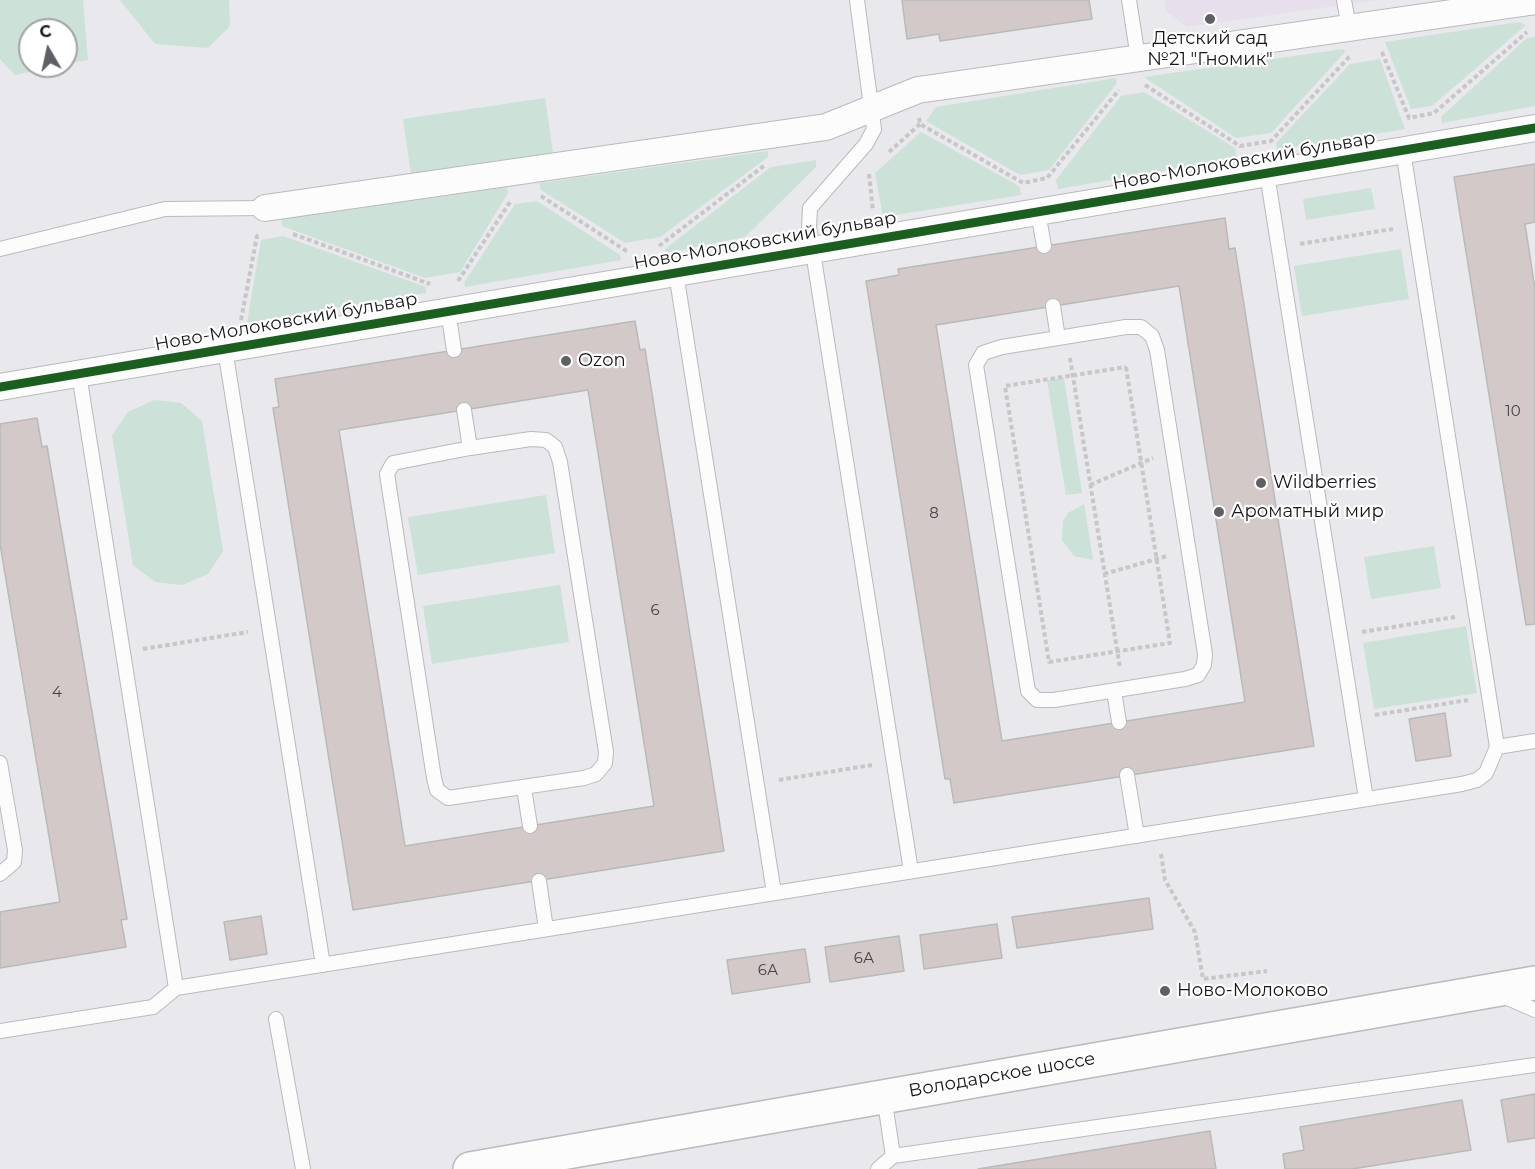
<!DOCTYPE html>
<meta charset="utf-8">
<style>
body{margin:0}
#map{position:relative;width:1535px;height:1169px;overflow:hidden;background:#e8e8ed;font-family:Montserrat,sans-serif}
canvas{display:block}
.north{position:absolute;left:18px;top:18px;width:60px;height:60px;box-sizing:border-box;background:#fff;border:2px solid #a2a1a3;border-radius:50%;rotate:351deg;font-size:16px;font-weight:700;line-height:24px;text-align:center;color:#161518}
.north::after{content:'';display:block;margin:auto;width:21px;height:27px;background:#605f63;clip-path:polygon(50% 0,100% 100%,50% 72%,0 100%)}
</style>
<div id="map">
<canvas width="1535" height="1169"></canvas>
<div class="north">С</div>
</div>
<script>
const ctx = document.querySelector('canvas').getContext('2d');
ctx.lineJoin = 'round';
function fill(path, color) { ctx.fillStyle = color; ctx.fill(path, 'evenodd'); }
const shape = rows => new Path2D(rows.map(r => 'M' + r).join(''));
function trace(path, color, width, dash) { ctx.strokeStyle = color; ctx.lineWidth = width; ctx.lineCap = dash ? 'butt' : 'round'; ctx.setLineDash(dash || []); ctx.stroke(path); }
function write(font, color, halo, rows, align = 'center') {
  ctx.font = font + ' Montserrat,sans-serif'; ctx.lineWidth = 4.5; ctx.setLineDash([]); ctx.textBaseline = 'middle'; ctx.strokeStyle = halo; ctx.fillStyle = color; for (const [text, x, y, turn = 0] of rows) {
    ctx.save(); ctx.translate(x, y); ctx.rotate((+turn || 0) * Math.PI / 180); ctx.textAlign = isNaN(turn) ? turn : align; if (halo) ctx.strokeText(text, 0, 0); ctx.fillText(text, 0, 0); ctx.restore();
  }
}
fill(shape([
 [1164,0,1376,0,1187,27,1166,11]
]), '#e7dfec');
fill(shape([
 [0,0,83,0,88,60,66,64,66,30,30,30,30,66,57,66,15,75,0,59],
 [120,0,229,0,230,26,208,48,155,44],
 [1519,22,1526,25,1432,106,1411,109,1385,42],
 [1535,37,1535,106,1442,123,1441,117,1527,38],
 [1344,49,1345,52,1271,133,1236,138,1144,77],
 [1380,59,1405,129,1277,150,1276,143,1350,64],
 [1116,78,1117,83,1049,170,1020,175,926,121,936,107],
 [1144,92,1235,148,1237,158,1058,189,1056,180,1121,96],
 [545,98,553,153,411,174,403,119],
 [921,132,1019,186,1021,195,883,217,875,173],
 [768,151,768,157,660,237,625,243,541,190,539,183],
 [816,160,816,167,745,237,666,253,665,249,771,167],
 [507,187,508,193,460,272,425,278,282,226,281,219],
 [1371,188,1375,209,1306,220,1303,199],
 [537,201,620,255,621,260,465,287,464,283,515,204],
 [283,236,426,287,426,293,247,323,261,240],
 [1401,249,1409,299,1302,316,1294,266],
 [1064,378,1082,493,1066,495,1047,380],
 [154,400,181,403,202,421,223,551,208,574,182,585,155,582,133,565,112,435,128,412],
 [546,495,555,553,418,575,408,517],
 [1084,504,1093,560,1074,556,1062,540,1063,521,1068,513],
 [1434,546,1441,588,1371,599,1364,557],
 [560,585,569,642,432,664,423,606],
 [1466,626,1477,693,1374,709,1363,643]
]), '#cce1d8');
const building = shape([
 [902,0,1089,0,1092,19,940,41,939,34,907,39,902,0],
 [1535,164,1535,222,1525,224,1535,289,1535,624,1526,625,1454,177,1535,164],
 [1225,218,1229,249,1235,248,1314,746,954,803,950,779,945,779,866,281,899,275,898,269,1225,218],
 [1179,286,1245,702,1002,741,936,325,1179,286],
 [635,321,640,350,645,349,724,851,353,910,273,408,279,407,275,379,635,321],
 [588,390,654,806,405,846,339,430,588,390],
 [37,418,42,447,47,446,127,919,121,920,126,947,0,968,0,912,60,902,0,544,0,424,37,418],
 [1445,713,1451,756,1416,761,1409,719,1445,713],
 [1149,898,1153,929,1017,948,1012,917,1149,898],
 [261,916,267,954,230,960,224,922,261,916],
 [997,924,1002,958,924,969,920,935,997,924],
 [899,936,904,971,830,982,825,947,899,936],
 [805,949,810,982,732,994,727,960,805,949],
 [1535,1094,1535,1138,1508,1142,1501,1100,1535,1094],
 [1462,1100,1471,1150,1352,1169,1285,1169,1283,1154,1304,1150,1300,1127,1462,1100],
 [1210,1131,1216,1169,978,1169,1210,1131]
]);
fill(building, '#d3c9c8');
trace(building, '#bab9ba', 1.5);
const lane = shape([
 [857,0,874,129,866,144,810,208,809,227,911,871],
 [1129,0,1138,58],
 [1344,0,1349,28],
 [1403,151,1497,747,1535,741],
 [1267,174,1366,799],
 [1038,212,1044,246],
 [0,249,165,209,265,208],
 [676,273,774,893],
 [1053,306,1058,338,1126,327,1141,327,1152,336,1157,350,1205,654,1204,665,1198,675,1185,679,1054,700,1037,700,1028,691,976,365,983,353,1002,347,1058,338],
 [448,311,454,350],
 [225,349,323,965],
 [79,374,176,988],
 [464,410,470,448,531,439,546,440,555,447,560,462,606,752,605,763,596,774,584,778,448,798,437,790,434,778,387,474,393,463,470,448],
 [1114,691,1119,722],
 [0,763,15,850,14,862,0,874],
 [1127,775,1137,836],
 [524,788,530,826],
 [539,881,546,929],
 [1503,996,1535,1010],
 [276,1019,303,1169],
 [0,1031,153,1007,176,988,1462,784,1477,780,1486,773,1497,747],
 [884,1096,893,1156,1535,1065],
 [878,1169,893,1156]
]);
const street = shape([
 [265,208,826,127,918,90,1535,1],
 [0,387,1535,128]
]);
const secondary = shape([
 [470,1169,1535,983]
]);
trace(lane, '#bababd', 16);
trace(street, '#bababd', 28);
trace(secondary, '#bababd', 36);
trace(shape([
 [1382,52,1409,118,1434,113,1527,32],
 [1145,85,1240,146,1271,141,1350,56],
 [919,118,920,124,1023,183,1047,178,1119,90],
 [889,152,920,124],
 [869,174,873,211],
 [541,196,628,252],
 [293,234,430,284],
 [1300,244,1393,229],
 [659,246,765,165],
 [458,281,510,202],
 [241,320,257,236,260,235],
 [1070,358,1120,668],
 [1126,367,1170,643,1049,662,1005,386,1126,367],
 [1090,485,1153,458],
 [1104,574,1167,556],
 [1362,632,1455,617],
 [143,649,248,632],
 [1375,715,1468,700],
 [779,780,872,765],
 [1161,854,1165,880,1195,932,1203,979,1267,971]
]), '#c7c7c8', 4, [4.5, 3]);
trace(lane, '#fcfcfc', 14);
trace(street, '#fcfcfc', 26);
trace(secondary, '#fcfcfc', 33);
trace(shape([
 [0,387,1535,128]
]), '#1b5e20', 9);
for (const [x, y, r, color] of [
 [1210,19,6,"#605f63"],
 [566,361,6,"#605f63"],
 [1261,483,6,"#605f63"],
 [1219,512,6,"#605f63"],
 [1165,991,6,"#605f63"]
]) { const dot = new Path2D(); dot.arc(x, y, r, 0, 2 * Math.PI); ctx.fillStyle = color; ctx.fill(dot); trace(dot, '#fff', 2); }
write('15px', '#454244', null, [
 ["10",1513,412],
 ["8",934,514],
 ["6",655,611],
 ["4",57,693],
 ["6А",864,959],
 ["6А",768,971]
]);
write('18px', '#161518', '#fff', [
 ["Детский сад",1210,39,"center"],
 ["№21 \"Гномик\"",1210,60,"center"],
 ["Ozon",578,361],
 ["Wildberries",1273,483],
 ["Ароматный мир",1231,512],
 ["Ново-Молоково",1177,991]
], 'left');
write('18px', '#161518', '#fff', [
 ["Ново-Молоковский бульвар",1244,161,-10],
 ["Ново-Молоковский бульвар",765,241,-10],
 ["Ново-Молоковский бульвар",286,322,-10],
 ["Володарское шоссе",1002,1075,-10]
]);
</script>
